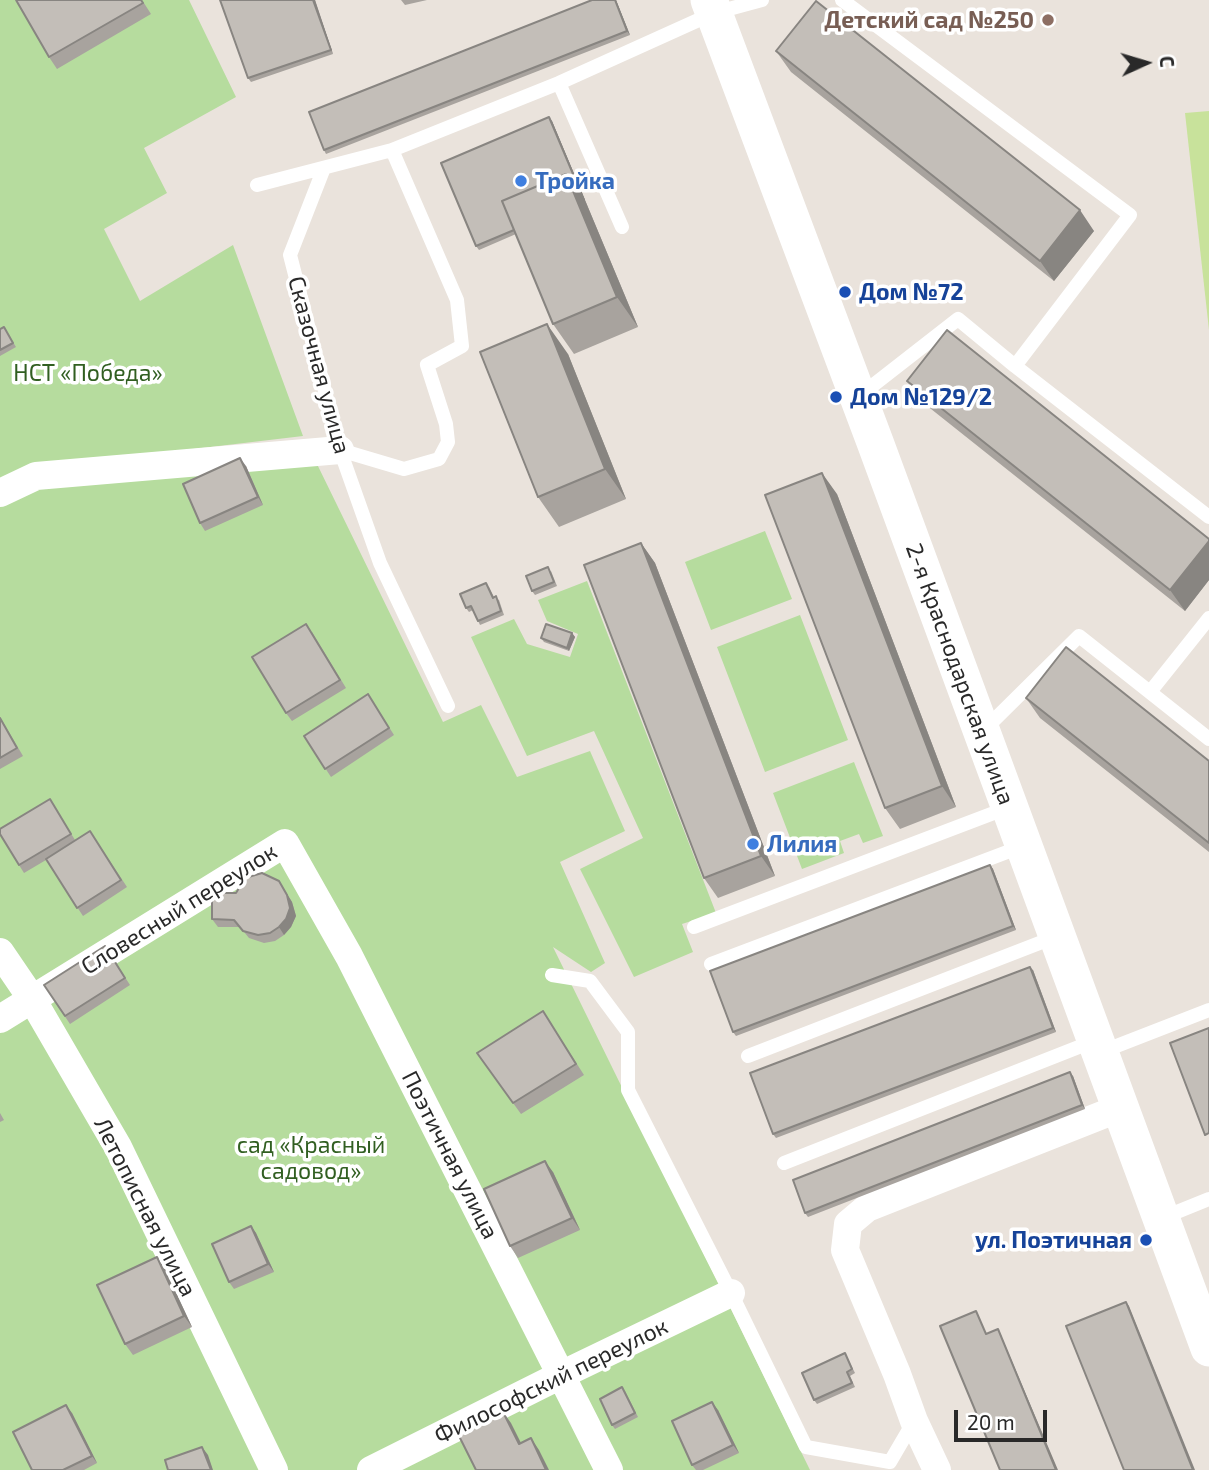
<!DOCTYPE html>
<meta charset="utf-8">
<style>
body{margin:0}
#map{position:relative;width:1209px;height:1470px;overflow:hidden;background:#eae3dc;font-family:"Exo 2",sans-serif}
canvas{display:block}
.north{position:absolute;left:1111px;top:28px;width:70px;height:70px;-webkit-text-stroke:5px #fff;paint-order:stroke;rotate:86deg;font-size:19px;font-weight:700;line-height:28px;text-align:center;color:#292929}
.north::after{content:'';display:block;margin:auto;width:24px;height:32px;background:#292929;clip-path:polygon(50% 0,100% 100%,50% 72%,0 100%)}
.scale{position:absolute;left:954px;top:1410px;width:93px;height:32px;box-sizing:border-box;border:4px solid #292929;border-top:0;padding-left:9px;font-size:21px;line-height:24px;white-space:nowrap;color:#292929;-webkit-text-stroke:5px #fff;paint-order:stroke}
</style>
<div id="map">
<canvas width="1209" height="1470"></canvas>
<div class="north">С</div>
<div class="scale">20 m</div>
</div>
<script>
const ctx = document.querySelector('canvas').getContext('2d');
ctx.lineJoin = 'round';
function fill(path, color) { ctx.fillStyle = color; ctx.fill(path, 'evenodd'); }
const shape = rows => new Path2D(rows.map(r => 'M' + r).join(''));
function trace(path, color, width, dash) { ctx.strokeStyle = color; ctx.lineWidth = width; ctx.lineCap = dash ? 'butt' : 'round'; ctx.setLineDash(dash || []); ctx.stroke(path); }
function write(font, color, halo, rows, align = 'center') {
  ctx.font = font + ' "Exo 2",sans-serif'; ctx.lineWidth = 7; ctx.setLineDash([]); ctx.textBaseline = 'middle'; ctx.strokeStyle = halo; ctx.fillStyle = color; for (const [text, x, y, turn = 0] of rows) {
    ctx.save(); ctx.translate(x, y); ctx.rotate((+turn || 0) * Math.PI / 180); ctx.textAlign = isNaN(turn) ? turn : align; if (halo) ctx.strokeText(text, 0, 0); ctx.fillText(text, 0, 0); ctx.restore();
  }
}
fill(shape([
 [0,0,189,0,236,97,144,148,167,193,104,229,140,301,233,245,303,436,33,468,0,483],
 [316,462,443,722,481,705,517,777,590,751,625,831,560,862,605,963,591,972,553,947,810,1470,0,1470,0,504,40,482],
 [765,531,792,599,711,630,685,562],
 [587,581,716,913,682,924,693,952,634,977,580,869,643,838,594,731,527,756,471,637,514,619,527,644,570,657,578,634,547,621,538,600],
 [800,615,848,740,765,772,717,647],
 [854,762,883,836,863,843,859,834,840,841,844,853,802,869,773,793]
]), '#b6dc9e');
fill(shape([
 [1209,111,1209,330,1185,113]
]), '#c8e29b');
trace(shape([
 [842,0,1130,215,1015,366],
 [559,83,622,227],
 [324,168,290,255,340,450,380,563,448,706],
 [257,185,392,150,559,83,714,13,762,0],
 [858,397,958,319,1015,366,1209,517],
 [340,450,404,469,439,459,448,442,446,424,427,365,462,346,457,300,392,150],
 [1150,692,1209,618],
 [983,731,1079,636,1209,739],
 [694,927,1007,808],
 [711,964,1023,846],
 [552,975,590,981,628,1032,628,1090,731,1293,806,1447,890,1462,914,1421],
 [1101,1052,1209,1010],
 [748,1056,1055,937],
 [784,1163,1094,1041],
 [1162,1218,1209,1199]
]), '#fff', 14);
trace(shape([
 [0,493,36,476,340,450],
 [0,952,32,999,118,1147,274,1470],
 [0,1019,285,843,349,956,609,1470],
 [371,1470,561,1375,731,1293],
 [937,1470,914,1421,897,1374,845,1250,848,1224,867,1208,1120,1108]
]), '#fff', 28);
trace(shape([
 [709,0,875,442,1209,1348]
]), '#fff', 37);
fill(shape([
 [16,0,142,0,151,14,57,69,49,57],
 [220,0,315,0,333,54,251,82,248,78],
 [401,0,427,0,405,5],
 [616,0,630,35,326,154,324,150],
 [776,51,1094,231,1054,281,791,72],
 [552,121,638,327,574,354,553,324,516,234,479,250,476,246],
 [4,327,16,347,0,356,0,329],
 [568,354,626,499,559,527,538,497],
 [907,381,1209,539,1209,580,1185,611,921,401],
 [246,466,263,505,205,531,200,523],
 [837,494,956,807,900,829,885,808],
 [641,543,655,563,775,876,718,898,704,878],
 [551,571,557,586,535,595,532,591],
 [489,587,494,597,499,600,504,615,480,625,473,610,469,612,466,608],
 [312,632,346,688,292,721,286,713],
 [572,633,575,637,569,651,544,642,541,638],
 [368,694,394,735,331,777,304,736],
 [1026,698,1209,761,1209,852,1040,718],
 [0,717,23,756,0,769],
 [50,799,75,840,90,831,127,887,83,916,46,860,24,873,19,865],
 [990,865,993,869,1016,930,736,1036,733,1032],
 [284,889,292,902,296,916,291,927,284,935,275,941,264,943,249,938,240,927,218,927,212,919,236,893],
 [105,946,130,985,70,1024,44,985],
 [1033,970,1056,1032,776,1138,773,1134],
 [543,1011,584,1075,521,1114,477,1053],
 [1073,1076,1085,1109,808,1217,805,1213],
 [0,1113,4,1120,0,1122],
 [553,1172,580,1230,518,1258,510,1246],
 [251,1226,256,1233,274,1272,234,1289,229,1282],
 [165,1269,192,1327,133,1355,125,1344],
 [845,1353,855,1373,850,1376,855,1387,817,1404,814,1400],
 [625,1391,638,1417,615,1429,612,1425],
 [718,1410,739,1453,703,1470,696,1470,692,1465],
 [72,1413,97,1463,84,1470,32,1470]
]), '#a8a39e');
fill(shape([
 [313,0,315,0,333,54,331,50],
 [615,0,616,0,630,35,627,31],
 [549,117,552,121,638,327,617,297,566,174],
 [1080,210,1094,231,1054,281,1040,261],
 [547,324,568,354,626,499,605,469],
 [240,458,246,466,263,505,258,497],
 [822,473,837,494,956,807,942,786],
 [1209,541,1209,580,1185,611,1170,590],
 [641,543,655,563,775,876,761,856],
 [572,633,575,637,569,651,567,648],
 [990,865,993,869,1016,930,1013,926],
 [279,881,292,902,296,916,291,927,284,935,279,927],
 [1030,967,1033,970,1056,1032,1053,1028],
 [1070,1072,1073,1076,1085,1109,1082,1105],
 [545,1161,553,1172,580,1230,572,1218],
 [251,1226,256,1233,274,1272,268,1264],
 [157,1257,165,1269,192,1327,184,1316],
 [1126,1302,1129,1306,1195,1470,1193,1470],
 [998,1329,1000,1333,1058,1470,1056,1470],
 [712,1402,718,1410,739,1453,733,1445],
 [66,1405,72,1413,97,1463,92,1456],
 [503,1412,511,1423,527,1455,519,1444],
 [531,1438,539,1450,549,1470,546,1470],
 [202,1447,208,1455,213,1470,211,1470]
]), '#888581');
const building = shape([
 [16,0,141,0,143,3,49,57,16,0],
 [220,0,313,0,331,50,248,78,220,0],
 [592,0,615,0,627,31,324,150,309,112,592,0],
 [816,1,1080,210,1040,261,776,51,816,1],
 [549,117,584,200,566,174,502,201,514,230,476,246,441,163,549,117],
 [566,174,617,297,553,324,502,201,566,174],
 [547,324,605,469,538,497,480,352,547,324],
 [4,327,13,343,0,350,0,329,4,327],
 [947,330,1209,539,1209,541,1170,590,907,381,947,330],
 [240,458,258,497,200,523,183,484,240,458],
 [822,473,942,786,885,808,765,495,822,473],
 [641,543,761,856,704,878,584,565,641,543],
 [548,567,554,582,532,591,526,576,548,567],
 [486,583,493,598,496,596,501,611,478,621,471,606,466,608,460,594,486,583],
 [306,624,340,680,286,713,252,657,306,624],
 [546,624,572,633,567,648,541,638,546,624],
 [1066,647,1209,761,1209,843,1026,698,1066,647],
 [368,694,389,728,325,769,304,736,368,694],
 [0,718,17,748,0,758,0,718],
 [50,799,71,834,19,865,0,834,0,829,50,799],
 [90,831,121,880,77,908,46,859,90,831],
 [990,865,1013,926,733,1032,710,971,990,865],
 [262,873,279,881,287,895,290,908,286,919,279,927,270,933,258,935,243,931,234,920,212,919,212,893,236,893,245,878,262,873],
 [105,946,125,978,65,1016,44,985,105,946],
 [1030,967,1053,1028,773,1134,750,1073,1030,967],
 [543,1011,576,1064,513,1103,477,1053,543,1011],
 [1209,1028,1209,1133,1205,1135,1170,1043,1209,1028],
 [1070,1072,1082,1105,805,1213,793,1180,1070,1072],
 [545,1161,572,1218,510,1246,484,1189,545,1161],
 [251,1226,268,1264,229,1282,212,1244,251,1226],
 [157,1257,184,1316,125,1344,97,1285,157,1257],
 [1126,1302,1193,1470,1124,1470,1066,1326,1126,1302],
 [976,1311,986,1334,998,1329,1056,1470,1000,1470,940,1326,976,1311],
 [845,1353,852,1369,847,1372,852,1383,814,1400,802,1373,845,1353],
 [622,1387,635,1413,612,1425,600,1399,622,1387],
 [712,1402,733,1445,692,1465,672,1421,712,1402],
 [66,1405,92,1456,63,1470,32,1470,13,1432,66,1405],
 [503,1412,519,1444,531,1438,546,1470,476,1470,458,1434,503,1412],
 [202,1447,211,1470,168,1470,165,1460,202,1447]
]);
fill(building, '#c3beb8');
trace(building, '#888581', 2);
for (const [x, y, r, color] of [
 [1048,20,7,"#8d6e63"],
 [521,181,7,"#3f7fe0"],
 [845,292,7,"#1a4fb4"],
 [836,397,7,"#1a4fb4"],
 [753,844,7,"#3f7fe0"],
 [1146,1240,7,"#1a4fb4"]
]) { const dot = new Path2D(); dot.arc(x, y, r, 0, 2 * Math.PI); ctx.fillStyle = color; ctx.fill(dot); trace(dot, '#fff', 2.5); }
write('bold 23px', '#785e54', '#fff', [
 ["Детский сад №250",1034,20]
], 'right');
write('bold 23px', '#366cbe', '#fff', [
 ["Тройка",535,181],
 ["Лилия",767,844]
], 'left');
write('bold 23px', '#164399', '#fff', [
 ["Дом №72",859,292],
 ["Дом №129/2",850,397],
 ["ул. Поэтичная",1132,1240,"right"]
], 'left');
write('23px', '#292929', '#fff', [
 ["Сказочная улица",319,365,75],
 ["2-я Краснодарская улица",960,674,70],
 ["Словесный переулок",179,909,-32],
 ["Поэтичная улица",450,1155,63],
 ["Летописная улица",145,1207,63],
 ["Философский переулок",551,1381,-26]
]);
write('23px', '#315f21', '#fff', [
 ["НСТ «Победа»",88,373],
 ["сад «Красный",311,1145],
 ["садовод»",311,1171]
]);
</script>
